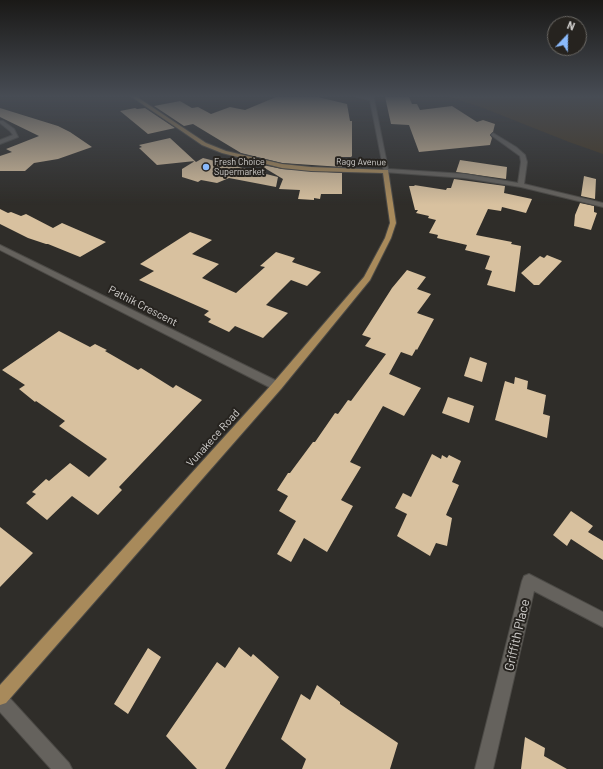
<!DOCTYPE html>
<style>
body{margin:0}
#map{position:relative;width:603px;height:769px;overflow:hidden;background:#2f2d29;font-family:Barlow,sans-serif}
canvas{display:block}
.north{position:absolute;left:547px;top:16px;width:40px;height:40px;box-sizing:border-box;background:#26231f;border:1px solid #6b6965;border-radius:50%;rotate:22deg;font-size:11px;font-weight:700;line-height:16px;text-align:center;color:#d3d1cf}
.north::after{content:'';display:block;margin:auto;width:14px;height:18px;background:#8abafc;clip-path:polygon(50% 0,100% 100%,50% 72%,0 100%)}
</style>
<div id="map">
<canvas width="603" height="769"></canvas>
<div class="north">N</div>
</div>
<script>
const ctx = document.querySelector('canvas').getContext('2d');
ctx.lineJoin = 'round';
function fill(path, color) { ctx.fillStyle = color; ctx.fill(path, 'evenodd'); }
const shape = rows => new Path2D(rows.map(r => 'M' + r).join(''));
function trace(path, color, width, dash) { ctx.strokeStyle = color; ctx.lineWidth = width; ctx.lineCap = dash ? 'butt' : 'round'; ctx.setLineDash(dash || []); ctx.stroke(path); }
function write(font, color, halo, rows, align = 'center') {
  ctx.font = font + ' Barlow,sans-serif'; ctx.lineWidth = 4; ctx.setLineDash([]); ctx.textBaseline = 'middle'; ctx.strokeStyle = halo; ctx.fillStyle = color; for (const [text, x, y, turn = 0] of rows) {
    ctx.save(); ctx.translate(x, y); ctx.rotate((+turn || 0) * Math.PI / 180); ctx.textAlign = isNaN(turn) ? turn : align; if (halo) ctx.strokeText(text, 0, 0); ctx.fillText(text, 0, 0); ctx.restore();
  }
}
fill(shape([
 [450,97,603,97,603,154,569,142,483,108]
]), '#43351f');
fill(shape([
 [276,97,318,97,347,104,350,121,352,121,352,156,351,157,342,157,342,167,282,163,241,153,193,124,184,126,154,106,180,101,192,108,198,107,211,114,230,107,245,110],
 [385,97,409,97,412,104,417,104,420,110,452,106,477,122,483,120,495,124,493,132,490,135,492,138,490,145,419,152,409,125,391,124],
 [0,108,58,126,70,132,92,147,58,159,34,163,25,171,0,171,0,156,12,152,6,149,39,136,0,117],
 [135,108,137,109,145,108,175,128,148,134,120,111],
 [170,138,196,162,203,158,278,177,276,187,229,178,217,183,201,180,198,182,182,177,182,169,195,161,157,165,139,148,142,147,139,145],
 [460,160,507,167,506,179,456,172],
 [258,164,282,169,342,173,342,194,321,194,320,199,314,198,314,200,298,199,300,190,279,189,283,179],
 [584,176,596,179,595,199,581,196],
 [454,179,505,186,504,193,532,199,526,213,502,207,501,211,488,209,476,235,512,242,511,244,521,246,515,292,487,285,492,271,485,269,490,256,465,250,467,245,437,238,438,235,429,233,436,220,428,218,429,216,416,213,418,210,415,210,409,186,415,186,414,185,446,190,447,188,451,188],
 [580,203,594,206,594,212,597,213,591,230,574,226,575,215],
 [0,209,8,213,11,212,21,216,26,214,53,228,62,223,106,242,80,257,48,244,46,244,28,238,0,224],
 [190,232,212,240,192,254,219,264,202,278,236,293,265,267,260,266,276,252,295,258,292,262,321,272,307,286,291,280,266,305,288,313,263,338,235,326,229,332,208,322,211,319,204,315,209,311,139,280,154,271,140,264],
 [547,255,562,261,539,285,534,285,521,273,540,256,544,258],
 [407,270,426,277,417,289,431,294,417,313,434,319,417,350,416,349,412,356,401,352,389,374,421,388,404,416,383,406,350,462,361,467,341,500,353,506,327,552,304,538,291,562,277,554,296,521,279,511,288,496,277,490,288,473,290,473,313,442,315,442,335,413,338,414,348,400,351,401,386,354,365,346,371,338,362,335,392,288],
 [59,331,90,347,95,344,107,350,105,351,138,370,141,368,173,388,176,385,202,400,119,487,122,490,98,515,72,496,47,520,26,503,36,494,32,492,46,479,49,481,70,463,89,477,107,459,59,426,65,421,36,401,35,402,19,389,25,385,2,370],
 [470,357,487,363,482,382,464,376],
 [515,377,528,381,527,389,546,395,543,414,550,416,547,438,495,420,505,381,514,384],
 [448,397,474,406,469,423,442,413],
 [432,454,441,459,442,455,447,458,449,455,461,461,452,482,459,485,446,515,452,518,447,546,436,543,430,556,397,536,407,514,395,508,403,493,411,497],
 [571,511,593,526,588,532,603,541,603,560,571,539,567,546,553,535],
 [0,527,33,553,0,587],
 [239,647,251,657,253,654,279,677,225,769,197,769,166,736,217,662,225,668],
 [148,648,161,657,128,714,114,704],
 [317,685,340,702,340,704,398,743,390,769,302,769,306,759,281,739,301,694,310,700],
 [525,737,545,748,544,756,567,769,521,769]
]), '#d8c19f');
const minor = shape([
 [357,97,373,97,374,99,388,169,465,174,518,183,521,162,520,156,491,135,493,133,516,147,525,155,527,162,524,184,603,203,603,207,521,187,465,178,384,172,370,100,357,97],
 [0,121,3,121,14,129,18,137,0,144,0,140,13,135,10,131,0,123,0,121],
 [0,245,281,383,282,386,281,389,273,389,0,250,0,245],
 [529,574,603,612,603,627,534,591,493,769,475,769,522,581,524,576,529,574],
 [0,692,6,694,69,763,72,769,51,769,0,712,0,692]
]);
const major = shape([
 [132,97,137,97,206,143,226,151,282,164,311,167,388,170,396,223,391,238,370,280,281,389,6,703,0,705,0,685,273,383,364,277,385,238,390,223,383,173,311,171,282,168,222,153,202,145,132,97]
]);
trace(minor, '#4c4a46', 2);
trace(major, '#4c4a46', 2);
fill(minor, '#65625d');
fill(major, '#a88a5b');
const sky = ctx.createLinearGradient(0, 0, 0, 205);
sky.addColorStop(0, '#1a1917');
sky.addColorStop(0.47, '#474c54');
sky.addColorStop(1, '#474c5400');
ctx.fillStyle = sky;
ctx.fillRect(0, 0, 603, 205);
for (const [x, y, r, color] of [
 [206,167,4,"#8abafc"]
]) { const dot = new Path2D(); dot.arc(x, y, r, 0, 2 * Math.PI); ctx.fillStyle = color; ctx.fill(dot); trace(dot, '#26231f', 1.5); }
write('9px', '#d3d1cf', '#26231f', [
 ["Fresh Choice",214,162],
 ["Supermarket",214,172]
], 'left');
write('9px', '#d3d1cf', '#26231f', [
 ["Ragg Avenue",361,162,1]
]);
write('11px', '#d3d1cf', '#26231f', [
 ["Pathik Crescent",143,306,27],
 ["Vunakece Road",213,438,-48]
]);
write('13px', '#d3d1cf', '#26231f', [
 ["Griffith Place",517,635,-77]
]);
</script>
